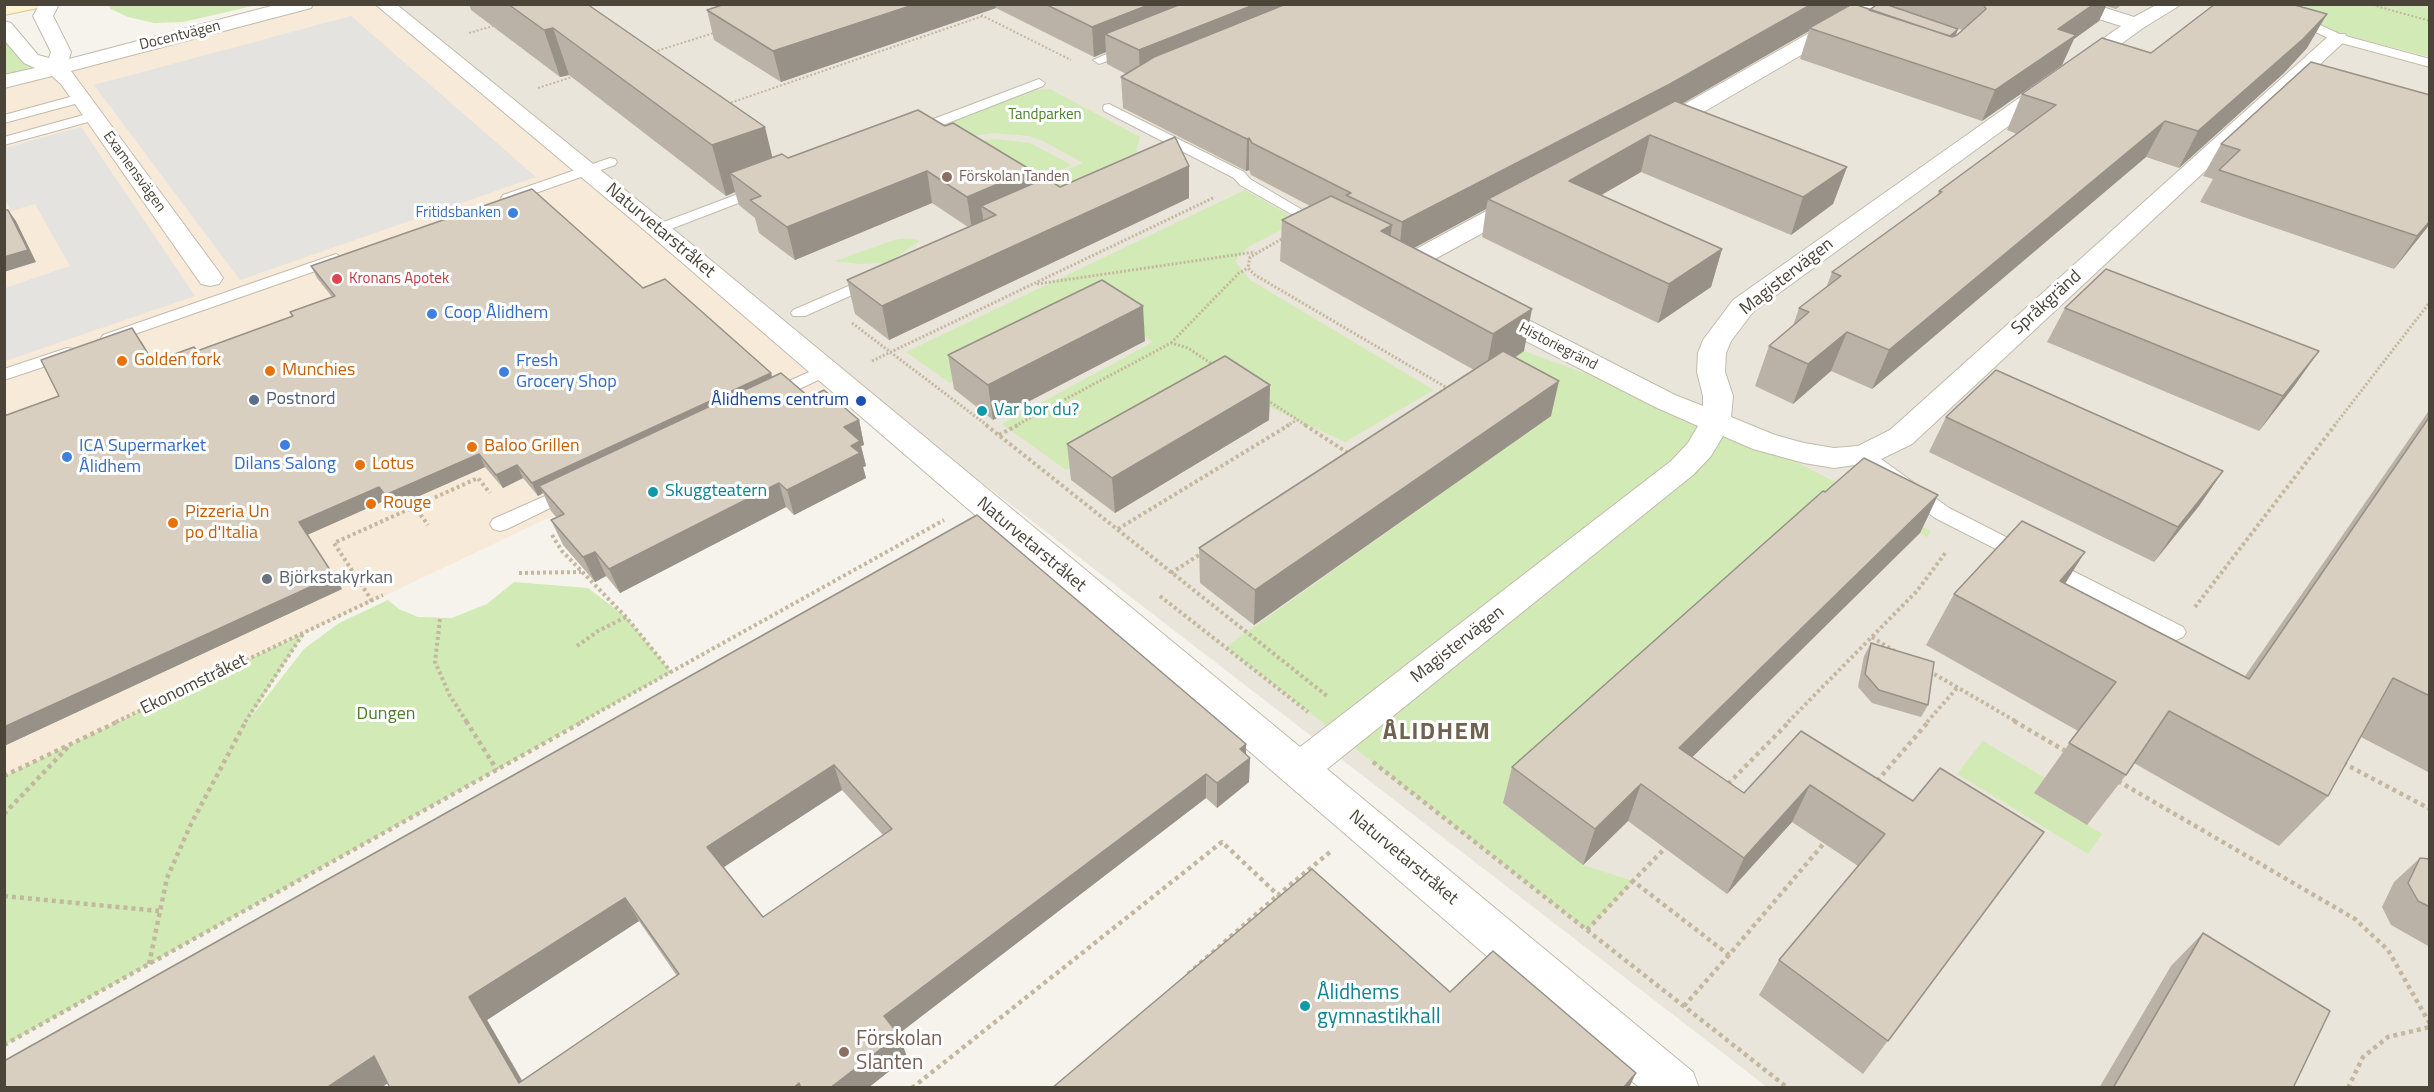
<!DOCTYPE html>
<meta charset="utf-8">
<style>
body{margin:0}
#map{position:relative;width:2434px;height:1092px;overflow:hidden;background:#f6f3ec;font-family:"Titillium Web",sans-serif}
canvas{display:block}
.frame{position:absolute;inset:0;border:6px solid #4b4439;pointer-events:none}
</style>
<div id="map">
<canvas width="2434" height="1092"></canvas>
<div class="frame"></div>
</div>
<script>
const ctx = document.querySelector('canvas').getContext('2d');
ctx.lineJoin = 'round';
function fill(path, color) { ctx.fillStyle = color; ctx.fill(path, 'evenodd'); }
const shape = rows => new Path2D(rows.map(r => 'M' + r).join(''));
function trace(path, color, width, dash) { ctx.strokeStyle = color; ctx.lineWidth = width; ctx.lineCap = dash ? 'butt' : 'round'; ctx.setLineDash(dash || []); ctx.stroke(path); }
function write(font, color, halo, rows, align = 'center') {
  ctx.font = font + ' "Titillium Web",sans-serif'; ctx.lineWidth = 6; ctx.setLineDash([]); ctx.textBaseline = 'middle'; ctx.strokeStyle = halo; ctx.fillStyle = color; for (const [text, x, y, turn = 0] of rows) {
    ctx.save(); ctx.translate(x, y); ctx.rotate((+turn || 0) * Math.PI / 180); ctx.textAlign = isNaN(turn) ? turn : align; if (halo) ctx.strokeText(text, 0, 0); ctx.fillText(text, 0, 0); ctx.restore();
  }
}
fill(shape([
 [2264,4,2326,31,2429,63,2429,1087,1767,1087,845,377,384,5]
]), '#eae5da');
fill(shape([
 [304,5,384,5,845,377,5,776,5,82]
]), '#f7ead8');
fill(shape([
 [108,5,257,5,183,22,154,23,128,17,111,9],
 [2273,5,2429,5,2429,57,2345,35],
 [5,34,31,59,56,68,5,82],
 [1050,89,1140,137,1136,153,1039,195,1026,187,1083,163,1043,141,1029,136,993,133,959,138,928,128,1020,92],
 [996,139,1030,143,1072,165,1024,186,974,141],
 [1245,190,1299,221,1248,247,1235,261,1250,280,1434,390,1345,442,1222,385,1066,470,1002,424,1153,342,1101,307,950,383,906,352],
 [910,238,920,241,888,263,858,264,835,261,894,240],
 [1524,351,1716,421,1931,531,1927,537,1847,495,1503,803,1583,865,1633,881,1587,930,1226,647,1550,416,1486,376],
 [514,582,588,588,626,617,671,672,5,1045,5,776,304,633,247,722,304,649,339,623,388,600,399,609,418,617,452,618,487,604],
 [1983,741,2045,778,2034,793,2102,834,2088,854,1957,774]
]), '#d2eab5');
fill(shape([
 [351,16,536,177,240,280,94,85],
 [81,127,195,296,5,361,5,288,70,266,35,204,11,211,5,199,5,148]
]), '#e5e3e0');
const lane = shape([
 [2259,4,2274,4,2342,35,2430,59,2430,67,2334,41,2259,4],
 [1130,44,1134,45,1134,51,1099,64,1093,60,1130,44],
 [1039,79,1045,83,1043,86,917,135,907,135,905,132,907,129,1039,79],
 [81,94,86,95,87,98,86,101,4,123,4,115,81,94],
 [1109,104,1244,172,1250,179,1328,225,1321,229,1316,228,1240,185,1234,178,1104,111,1103,108,1104,105,1109,104],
 [94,112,101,116,99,119,4,145,4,137,94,112],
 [610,158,615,159,617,162,615,165,513,201,503,201,501,198,503,195,610,158],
 [762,185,767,186,769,189,767,192,663,232,658,233,651,229,653,226,762,185],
 [336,254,344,259,341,262,115,341,109,343,101,338,103,335,336,254],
 [874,275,882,280,879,283,805,316,793,316,791,313,793,310,874,275],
 [67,348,73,349,75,353,73,357,4,380,4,369,67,348],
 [825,365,833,370,831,374,776,400,770,401,764,400,761,396,764,392,825,365],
 [1864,449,1870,451,1949,508,2183,627,2186,632,2183,637,2176,640,2169,637,1935,518,1858,459,1855,455,1858,451,1864,449],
 [570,485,577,487,579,491,577,495,507,529,500,531,493,529,490,524,493,519,570,485]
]);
const street = shape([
 [40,4,59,4,53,16,71,52,69,59,279,4,313,4,311,8,71,71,219,272,223,278,219,284,210,286,201,284,61,84,52,76,4,88,4,75,35,68,24,63,4,40,4,21,11,23,38,55,49,58,51,52,33,16,40,4],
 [375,4,396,4,667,224,1300,747,1671,461,1688,443,1698,426,1655,407,1477,316,1473,310,1477,304,1487,302,1497,304,1675,395,1703,406,1703,396,1697,372,1698,353,1703,340,1733,300,2121,26,2064,8,2062,4,2093,4,2134,17,2158,4,2182,4,2143,28,1753,312,1731,341,1726,353,1725,372,1733,396,1731,417,1775,435,1804,443,1834,448,1858,446,1890,430,2331,34,2345,34,2348,38,1912,444,1875,462,1834,468,1804,463,1753,449,1723,436,1711,456,1693,475,1327,769,1693,1072,1699,1088,1640,1088,649,234,375,4],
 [1860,4,1884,4,1882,8,1664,135,1656,137,1648,135,1645,130,1648,125,1860,4],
 [1523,194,1532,196,1535,201,1532,206,1422,266,1433,275,1429,281,1420,283,1411,281,1394,271,1390,266,1394,261,1514,196,1523,194]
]);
const secondary = shape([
 [4,4,40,4,38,8,4,15,4,4]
]);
trace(lane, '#c2bbae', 2);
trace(street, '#c2bbae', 2);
trace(secondary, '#d6c79b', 2);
trace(shape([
 [2369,4,2430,21],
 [981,15,1071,60],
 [469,33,493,26],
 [650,53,717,32],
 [538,88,572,77],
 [727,104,983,16]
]), '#c4b79f', 2, [2, 2]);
trace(shape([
 [1285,237,1250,257,1248,268,1255,275,1449,389],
 [1037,284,1255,252],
 [852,323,988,426],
 [1171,343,1239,273,1248,268],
 [872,361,1215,197],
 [1267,400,1307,426],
 [1015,426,1171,343,1188,348,1215,366],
 [1286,426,1297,420],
 [2334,426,2430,302]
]), '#c4b79f', 3, [2, 2]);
trace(shape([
 [986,425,1327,696],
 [1305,425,1351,455],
 [999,435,1018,425],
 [410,500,428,525],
 [1118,529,1289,425],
 [552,535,562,551,626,617,671,672],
 [519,573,581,572],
 [1171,573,1202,553],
 [1160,596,1308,712],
 [372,601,334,543,478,478,490,493],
 [2195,607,2335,425],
 [440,619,435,662,450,696,467,722],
 [1872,637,1896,652],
 [577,646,598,631,626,617],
 [1929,671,2017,722],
 [116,722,383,595],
 [245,722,303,634],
 [581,722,944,520],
 [1788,722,1917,591,1946,552],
 [1927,722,1957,688]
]), '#c4b79f', 4, [3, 3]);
trace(shape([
 [466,721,497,770],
 [2014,721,2067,752],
 [1373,762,1788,1088],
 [2343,763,2430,809],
 [4,776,119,721],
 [1877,781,1929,721],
 [2118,781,2355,919,2388,950,2430,1024],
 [1728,784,1790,721],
 [4,814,68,747],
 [1668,845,1633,881,1729,955,1825,842],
 [4,896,159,911],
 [1587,930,1633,881],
 [149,964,167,878,191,824,246,721],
 [1188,974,1278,895],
 [1684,1006,1729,955],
 [4,1045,584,721],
 [912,1088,1222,842,1278,895,1330,852],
 [2348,1088,2363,1057,2388,1037,2430,1027]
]), '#c4b79f', 4.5, [4, 4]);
fill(lane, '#fff');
fill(street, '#fff');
fill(secondary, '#fff3cd');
fill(shape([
 [469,4,587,4,772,157,1031,170,1033,184,1060,187,1189,166,1189,198,889,340,855,314,847,280,968,227,932,203,795,260,759,233,755,218,739,205,735,192,726,196,569,75,560,77,471,10],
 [725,4,1855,4,1869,10,1886,4,2123,4,2116,9,2106,6,2099,21,2074,39,2062,65,1982,121,1800,59,1809,31,1682,104,1847,167,1833,204,1791,235,1641,172,1601,195,1722,249,1711,287,1658,323,1482,237,1486,209,1414,248,1524,351,1515,358,1551,416,1254,625,1200,583,1199,548,1474,370,1280,261,1282,220,1310,206,1251,175,1249,170,1246,171,1123,108,1121,77,1126,74,1107,64,1106,52,1094,57,996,8,781,82,714,40,707,10],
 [1912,14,1963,30,1957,35,1955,36],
 [2307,48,2284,73,2179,168,2146,157,1872,389,1831,371,1793,404,1755,386,1769,346,1793,326,1799,308,1826,288,1832,272,1937,196,1939,191,2017,134,2007,130,2022,94,2151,53],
 [2311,62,2430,224,2394,269,2200,202,2213,179,2203,176,2221,144],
 [311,266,643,288,771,373,772,377,809,397,859,420,864,445,861,446,866,466,863,467,866,478,794,515,786,507,620,593,606,576,595,582,563,545,551,520,557,518,551,511,543,493,538,496,523,478,503,488,485,467,392,508,386,500,307,535,342,589,4,746,4,416,59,396,141,341,154,362,197,351,292,317,290,312,332,297,317,278],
 [2065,308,2295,385,2259,431,2047,342],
 [1145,341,993,420,954,389,948,355],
 [1270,385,1269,420,1115,513,1071,480,1067,444],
 [2430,409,2430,773,2361,737,2328,796,2279,846,2134,763,2126,775,2087,825,2034,793,2078,731,1926,645,1954,594,2065,584,2245,676],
 [1946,417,2223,471,2199,506,2154,562,1929,452],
 [1825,492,1938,495,1920,533,1692,757,1744,793,1801,731,1913,801,2044,832,1863,1074,1759,995,1779,960,1858,866,1792,822,1727,894,1628,821,1583,865,1503,803,1512,767],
 [977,515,1246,744,1246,755,1250,758,1249,782,1217,808,1206,798,898,1034,907,1057,868,1088,390,1088,388,1083,381,1088,4,1088],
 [842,790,883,835,763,917,723,867],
 [639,921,677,976,522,1080,487,1020],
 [1871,643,1928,705,1921,717,1872,703,1858,687,1864,656],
 [2420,858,2430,859,2430,947,2391,925,2382,907,2394,882],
 [2203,933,2293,1088,2099,1088,2171,966]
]), '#bab2a6');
fill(shape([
 [916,4,995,4,996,8,781,82,773,51],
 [1151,4,1226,4,1105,34,1106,52,1094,57,1092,27],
 [1256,4,1328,4,1140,81,1139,50],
 [1812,4,1855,4,1809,28,1809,31,1662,115,1488,199,1486,209,1399,256,1402,222],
 [2094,4,2107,4,2099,21,2074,39,2062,65,1982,121,1995,90,2058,29],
 [2327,14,2307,48,2284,73,2179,168,2198,131],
 [553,28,569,75,560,77,544,30],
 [1958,29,1954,40,1942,43],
 [2165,121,2146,157,1872,389,1889,350],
 [765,127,777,176,730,173,735,192,726,196,712,145],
 [1650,135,1641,172,1562,218,1569,181],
 [1249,138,1249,170,1246,171,1247,139],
 [1189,166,1189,198,889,340,882,306],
 [1847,167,1833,204,1791,235,1803,197],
 [1031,170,1035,202,981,206,984,224,972,230,967,197],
 [927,171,932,203,795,260,787,227],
 [8,210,16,221,36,262,4,272],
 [2430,221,2430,224,2394,269,2417,236],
 [1392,225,1387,266,1377,272,1381,231],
 [1722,249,1711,287,1658,323,1669,284],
 [1143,306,1145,341,993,420,988,385],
 [1532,309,1524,351,1485,376,1493,334],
 [1847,332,1831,371,1793,404,1808,364],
 [2319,351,2295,385,2259,431,2283,396],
 [771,373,774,386,539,486,543,493,538,496,532,483],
 [1559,381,1551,416,1254,625,1255,590],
 [1270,385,1269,420,1115,513,1112,478],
 [859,420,864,445,861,446,866,466,863,467,866,478,794,515,787,490,844,427],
 [479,454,485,467,392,508,385,495],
 [517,465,523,478,503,488,496,475],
 [2223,471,2199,506,2154,562,2178,527],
 [779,483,786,507,620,593,609,569],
 [379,487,386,500,307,535,299,522],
 [1938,495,1920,533,1664,785,1679,748],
 [595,552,606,576,595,582,583,557],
 [2085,552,2053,603,2060,581],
 [334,576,342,589,4,746,4,727],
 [1246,744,1246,761,1250,758,1249,782,1217,808,1217,783,1240,749],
 [834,765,842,790,718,871,707,847],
 [1206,774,1206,798,892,1039,884,1016],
 [1641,784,1628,821,1583,865,1595,829],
 [1810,785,1792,822,1727,894,1744,858],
 [625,898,639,921,487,1020,526,1088,519,1083,469,997],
 [899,1035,907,1057,868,1088,830,1088],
 [374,1056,395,1078,381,1088,326,1088],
 [1636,1073,1629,1088,1623,1088],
 [799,1083,800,1088,793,1088]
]), '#979187');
const building = shape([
 [508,4,587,4,765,127,712,145,553,28,544,30,508,4],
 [725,4,916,4,773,51,707,10,725,4],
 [1045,4,1151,4,1092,27,1045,4],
 [1181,4,1256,4,1139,50,1105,34,1181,4],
 [1286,4,1812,4,1670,84,1402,222,1346,195,1351,193,1252,143,1249,138,1247,139,1121,77,1154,57,1286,4],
 [1852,4,1854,4,1952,37,1957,35,1986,9,1983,4,2094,4,2058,29,2076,35,1995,90,1809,28,1852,4],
 [1878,4,1885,4,1958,29,1950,36,1869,10,1878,4],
 [2215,4,2291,4,2327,14,2303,39,2198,131,2165,121,1889,350,1847,332,1808,364,1769,346,1809,312,1799,308,1841,276,1832,272,1942,192,1939,191,2056,105,2022,94,2102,38,2151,53,2215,4],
 [2311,62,2430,95,2430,221,2417,236,2219,170,2240,150,2221,144,2311,62],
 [1675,101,1847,167,1803,197,1650,135,1569,181,1722,249,1669,284,1488,199,1675,101],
 [918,110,945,126,953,123,1031,170,967,197,927,171,787,227,750,200,761,196,730,173,782,154,788,158,918,110],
 [1175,137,1189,166,882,306,847,280,996,215,981,206,1046,178,1060,187,1175,137],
 [532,189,643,288,665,279,771,373,532,483,517,465,496,475,479,454,385,495,379,487,299,522,334,576,4,727,4,416,59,396,41,360,132,328,153,362,194,347,197,351,293,316,290,312,335,296,311,266,532,189],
 [1331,196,1392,225,1381,231,1532,309,1493,334,1282,220,1331,196],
 [4,210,8,210,28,250,4,257,4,210],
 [2106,269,2319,351,2283,396,2065,308,2106,269],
 [1102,280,1143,306,988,385,948,355,1102,280],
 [1503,351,1559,381,1255,590,1199,548,1503,351],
 [1225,356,1270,385,1112,478,1067,444,1225,356],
 [1996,370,2223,471,2178,527,1946,417,1996,370],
 [781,373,809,397,824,390,859,420,844,427,860,441,851,446,860,453,787,490,779,483,609,569,595,552,583,557,551,520,564,514,539,486,781,373],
 [2430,416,2430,696,2393,678,2328,796,2169,711,2126,775,2069,743,2116,682,1954,594,2022,521,2085,552,2060,581,2249,679,2430,416],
 [1864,458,1938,495,1679,748,1744,793,1801,731,1913,801,1940,768,2044,832,1888,1041,1779,960,1885,834,1810,785,1744,858,1641,784,1595,829,1512,767,1823,491,1825,492,1864,458],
 [977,515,1246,744,1240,749,1250,758,1217,783,1206,774,884,1016,899,1035,830,1088,801,1088,799,1083,793,1088,390,1088,374,1056,326,1088,4,1088,4,1061,977,515],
 [834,765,892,829,763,917,707,847,834,765],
 [625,898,679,974,519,1083,469,997,625,898],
 [1871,643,1934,662,1928,705,1879,690,1865,674,1871,643],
 [2420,858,2430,859,2430,907,2418,901,2408,883,2420,858],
 [1312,869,1450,992,1493,951,1636,1073,1623,1088,1052,1088,1312,869],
 [2203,933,2330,1011,2293,1088,2113,1088,2203,933]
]);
fill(building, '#d8cfc1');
trace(building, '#979187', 1.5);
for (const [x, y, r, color] of [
 [947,177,6,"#8d6e63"],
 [513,213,6,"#3f7fe0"],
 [337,279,6,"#e0444e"],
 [432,314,6,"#3f7fe0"],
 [122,361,6,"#e8710a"],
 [270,371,6,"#e8710a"],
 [504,372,6,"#3f7fe0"],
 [254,400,6,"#5c6f8a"],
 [861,401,6,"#1a4fb4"],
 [982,411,6,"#0f9aa8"],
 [285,445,6,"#3f7fe0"],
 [472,447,6,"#e8710a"],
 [67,457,6,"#3f7fe0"],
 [360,465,6,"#e8710a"],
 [653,492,6,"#0f9aa8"],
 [371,504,6,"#e8710a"],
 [173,523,6,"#e8710a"],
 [267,579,6,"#6b7280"],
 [1305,1006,6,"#0f9aa8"],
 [844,1052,6,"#8d6e63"]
]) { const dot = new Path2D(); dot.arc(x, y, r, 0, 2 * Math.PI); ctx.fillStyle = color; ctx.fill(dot); trace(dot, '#fff', 2); }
write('15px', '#4b4439', '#fff', [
 ["Docentvägen",180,36,-14],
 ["Examensvägen",134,172,54],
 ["Historiegränd",1558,347,27]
]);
write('15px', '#4a7f2a', '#fff', [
 ["Tandparken",1045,115]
]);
write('15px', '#785e54', '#fff', [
 ["Förskolan Tanden",959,177]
], 'left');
write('15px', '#366cbe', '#fff', [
 ["Fritidsbanken",501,213]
], 'right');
write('15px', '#be3a42', '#fff', [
 ["Kronans Apotek",349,279]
], 'left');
write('18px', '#4b4439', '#fff', [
 ["Naturvetarstråket",660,231,40],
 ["Magistervägen",1787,277,-38],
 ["Språkgränd",2047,303,-42],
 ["Naturvetarstråket",1031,545,40],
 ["Magistervägen",1458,645,-38],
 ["Ekonomstråket",194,685,-26],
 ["Naturvetarstråket",1403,858,40]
]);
write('18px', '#366cbe', '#fff', [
 ["Coop Ålidhem",444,314],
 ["Fresh",516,362],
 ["Grocery Shop",516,383],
 ["ICA Supermarket",79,447],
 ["Ålidhem",79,468],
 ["Dilans Salong",285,465,"center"]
], 'left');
write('18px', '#c56008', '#fff', [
 ["Golden fork",134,361],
 ["Munchies",282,371],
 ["Baloo Grillen",484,447],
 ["Lotus",372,465],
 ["Rouge",383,504],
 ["Pizzeria Un",185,513],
 ["po d'Italia",185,534]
], 'left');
write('18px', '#4e5e75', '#fff', [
 ["Postnord",266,400]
], 'left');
write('18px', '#164399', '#fff', [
 ["Ålidhems centrum",849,401]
], 'right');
write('18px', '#0d838f', '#fff', [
 ["Var bor du?",994,411],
 ["Skuggteatern",665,492]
], 'left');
write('18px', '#5b616d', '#fff', [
 ["Björkstakyrkan",279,579]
], 'left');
write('18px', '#4a7f2a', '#fff', [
 ["Dungen",386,715]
]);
write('21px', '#0d838f', '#fff', [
 ["Ålidhems",1317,994],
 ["gymnastikhall",1317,1018]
], 'left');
write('21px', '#785e54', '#fff', [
 ["Förskolan",856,1040],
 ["Slanten",856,1064]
], 'left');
ctx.letterSpacing = '1.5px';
write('bold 24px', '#6e6250', '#fff', [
 ["ÅLIDHEM",1437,733]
]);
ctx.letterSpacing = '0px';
</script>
